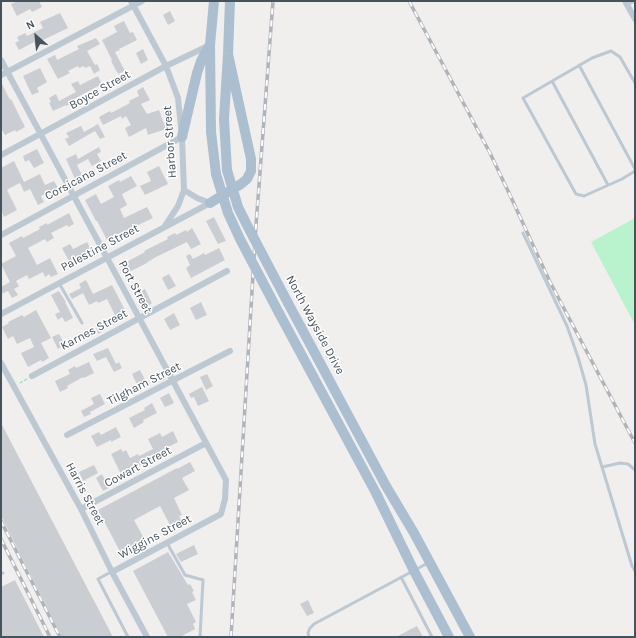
<!DOCTYPE html>
<style>
body{margin:0}
#map{position:relative;width:636px;height:638px;overflow:hidden;background:#f1eeee;font-family:Karla,sans-serif}
canvas{display:block}
.frame{position:absolute;inset:0;border:2px solid #45535d;pointer-events:none}
.north{position:absolute;left:16px;top:16px;width:40px;height:40px;-webkit-text-stroke:3px #fff;paint-order:stroke;rotate:333deg;font-size:11px;font-weight:700;line-height:16px;text-align:center;color:#45535d}
.north::after{content:'';display:block;margin:auto;width:14px;height:18px;background:#45535d;clip-path:polygon(50% 0,100% 100%,50% 72%,0 100%)}
</style>
<div id="map">
<canvas width="636" height="638"></canvas>
<div class="frame"></div>
<div class="north">N</div>
</div>
<script>
const ctx = document.querySelector('canvas').getContext('2d');
ctx.lineJoin = 'round';
function fill(path, color) { ctx.fillStyle = color; ctx.fill(path, 'evenodd'); }
const shape = rows => new Path2D(rows.map(r => 'M' + r).join(''));
function trace(path, color, width, dash) { ctx.strokeStyle = color; ctx.lineWidth = width; ctx.lineCap = dash ? 'butt' : 'round'; ctx.setLineDash(dash || []); ctx.stroke(path); }
function write(font, color, halo, rows, align = 'center') {
  ctx.font = font + ' Karla,sans-serif'; ctx.lineWidth = 3; ctx.setLineDash([]); ctx.textBaseline = 'middle'; ctx.strokeStyle = halo; ctx.fillStyle = color; for (const [text, x, y, turn = 0] of rows) {
    ctx.save(); ctx.translate(x, y); ctx.rotate((+turn || 0) * Math.PI / 180); ctx.textAlign = isNaN(turn) ? turn : align; if (halo) ctx.strokeText(text, 0, 0); ctx.fillText(text, 0, 0); ctx.restore();
  }
}
fill(shape([
 [635,218,635,325,591,242]
]), '#b8f3cd');
fill(shape([
 [18,1,39,1,42,7,32,12,30,9,17,16,11,4],
 [170,11,175,21,168,25,163,15],
 [60,13,68,28,41,41,43,43,36,47,34,42,19,50,15,43,19,41,17,37,25,33,27,36,43,28,40,22],
 [124,21,130,33,133,32,137,40,119,49,120,50,115,52,125,71,118,74,111,61,112,60,102,40,117,32,114,26],
 [96,38,100,44,87,51,95,65,97,64,100,70,94,74,90,66,85,68,84,66,79,68,78,66,68,71,70,73,58,79,47,59,55,55,57,60,79,49,77,46],
 [143,49,148,60,141,64,136,53],
 [40,68,47,82,37,88,39,92,32,95,23,76],
 [98,76,102,84,72,100,73,103,66,106,66,105,53,111,49,103,51,102,49,98,56,94,59,101,76,92,71,84,78,81,80,85],
 [1,82,10,100,11,99,25,127,16,132,15,130,5,135,1,128],
 [143,87,150,100,141,104,147,114,159,110,166,129,148,135,146,128,129,137,125,128,131,125,126,116,122,119,121,116,103,125,99,117,110,111,111,113,130,103,129,101,139,96,137,91],
 [98,124,105,137,100,139,95,131,69,146,65,139,69,137,66,133,81,126,84,132],
 [99,147,101,152,97,154,101,161,92,166,88,159,77,165,83,177,76,181,66,159,76,154,78,159],
 [37,149,44,163,34,168,29,160,25,162,23,156],
 [14,161,24,182,40,174,45,185,54,181,58,188,41,196,44,202,38,205,30,189,24,192,20,183,10,188,7,190,17,210,4,217,1,210,1,168],
 [159,166,168,184,145,195,140,186,151,181,147,172],
 [131,176,137,186,122,194,127,205,120,209,124,218,147,207,153,218,107,240,97,221,96,221,85,200,96,194,101,204,114,197,108,186,119,180,120,182],
 [69,213,74,224,68,227,67,225,51,233,54,238,47,242,45,239,28,248,37,265,50,258,58,274,51,277,49,274,45,277,43,272,29,279,27,275,16,281,19,286,14,289,18,295,12,298,8,291,1,294,1,287,10,282,1,264,16,256,9,243,22,236,23,238,40,229,39,227,47,223,47,225],
 [214,217,226,241,218,244,206,221],
 [192,228,201,244,191,249,187,242,156,257,146,263,147,263,125,274,121,265,145,252,144,251,168,239,167,237,175,233,176,235,186,230,187,232],
 [87,242,91,250,77,257,78,259,70,263,62,248,70,244,73,249],
 [219,248,225,260,191,278,186,268,190,265,186,256,190,254,193,259,204,253,205,255],
 [169,274,176,286,168,290,162,278],
 [86,280,93,294,112,285,127,314,117,319,107,299,98,303,97,301,89,305,83,293,72,299,69,294,81,288,79,284],
 [145,289,152,303,148,306,146,301,141,303,136,293],
 [59,291,66,302,65,302,73,318,65,322,62,317,58,320,55,314,60,312,51,295],
 [201,302,207,315,196,320,190,308],
 [36,310,51,338,41,343,49,358,42,362,41,360,28,367,21,353,34,347,30,338,17,344,13,336,8,339,2,327,9,323,8,322,22,315,24,317],
 [174,313,180,325,170,330,164,319],
 [114,317,117,323,104,329,105,330,98,334,96,328,109,321,108,320],
 [59,334,65,345,58,349,52,337],
 [108,348,116,364,119,362,122,368,114,372,106,357,97,361,93,354],
 [89,362,94,373,84,378,83,377,67,386,68,388,60,392,55,381,70,374,68,370,75,366,76,368],
 [140,370,146,382,138,386,132,374],
 [207,374,213,386,206,390,200,377],
 [202,387,209,401,198,406,194,397,191,398,189,394],
 [169,393,174,403,165,407,160,398],
 [100,394,105,404,90,412,91,414,84,417,81,411,94,404,91,398],
 [152,403,157,413,143,420,144,422,134,428,129,418,145,410,144,408],
 [1,423,113,637,62,637,1,516],
 [116,427,121,437,111,442,111,440,97,447,91,436,99,432,101,435],
 [173,431,178,442,151,456,153,460,145,464,145,463,136,467,121,474,111,454,121,449,123,452,126,450,130,458,138,454,139,456,153,449,148,439,160,433,162,437],
 [190,462,195,471,182,478,189,490,174,498,182,515,179,516,182,521,171,527,160,506,134,520,147,544,123,557,98,510,177,468,177,469],
 [94,465,98,473,83,481,79,472],
 [102,474,109,488,103,491,96,478],
 [194,545,198,554,181,562,176,554],
 [168,552,188,585,190,584,194,591,192,592,196,600,187,604,196,622,193,624,195,629,180,637,168,637,133,571],
 [15,580,44,637,1,637,1,587],
 [308,600,314,613,307,616,300,604],
 [417,626,423,637,396,637]
]), '#caced3');
trace(shape([
 [20,383,27,379]
]), '#6dd49d', 1, [3, 2]);
trace(shape([
 [627,5,635,1],
 [579,65,635,169],
 [552,81,608,185],
 [635,83,620,57,611,51,592,58,523,98,576,194,584,196,622,179,635,171],
 [523,233,567,326,578,357,586,385,595,444,602,467],
 [59,283,82,323],
 [635,470,628,464,620,463,602,467,632,566,635,571],
 [167,543,185,575,203,580,200,637],
 [111,572,98,579,128,637],
 [1,574,3,573],
 [401,577,432,637],
 [309,637,308,633,310,628,314,624,428,563]
]), '#bdc9d2', 3);
trace(shape([
 [131,1,166,66,178,98,182,137,184,190,178,206,165,226],
 [625,1,635,19],
 [1,60,226,480,225,499,221,514,112,572],
 [1,75,142,1],
 [1,155,166,66,210,45],
 [184,190,197,198,210,203],
 [1,235,182,137],
 [1,314,210,203],
 [1,363,81,509,112,572,147,637],
 [32,376,227,271],
 [67,435,230,351],
 [81,509,206,443]
]), '#bdc9d2', 6);
trace(shape([
 [214,1,210,45,211,132,216,174],
 [182,137,197,73,201,61,209,46],
 [227,170,224,119,228,54,230,1],
 [210,203,241,184,247,179,251,171,251,159,228,54],
 [288,303,386,486,414,533,470,637],
 [279,313,376,493,414,571,449,637]
]), '#abbfd0', 10);
const rail = shape([
 [409,1,490,153,509,193,550,282,635,443],
 [1,521,60,637],
 [1,539,50,637],
 [231,637,256,225,273,1]
]);
trace(rail, '#b0b4b9', 3.5);
trace(rail, '#fff', 2, [6]);
trace(shape([
 [227,170,238,207,249,229,288,303],
 [216,174,228,213,240,239,279,313]
]), '#abbfd0', 10);
write('12px', '#45535d', '#fff', [
 ["Boyce Street",100,90,-29],
 ["Harbor Street",170,142,-94],
 ["Corsicana Street",86,176,-28],
 ["Palestine Street",100,248,-28],
 ["Port Street",135,287,62],
 ["North Wayside Drive",315,325,62],
 ["Karnes Street",94,330,-28],
 ["Tilgham Street",144,384,-27],
 ["Cowart Street",138,467,-28],
 ["Harris Street",85,494,62],
 ["Wiggins Street",155,537,-28]
]);
</script>
